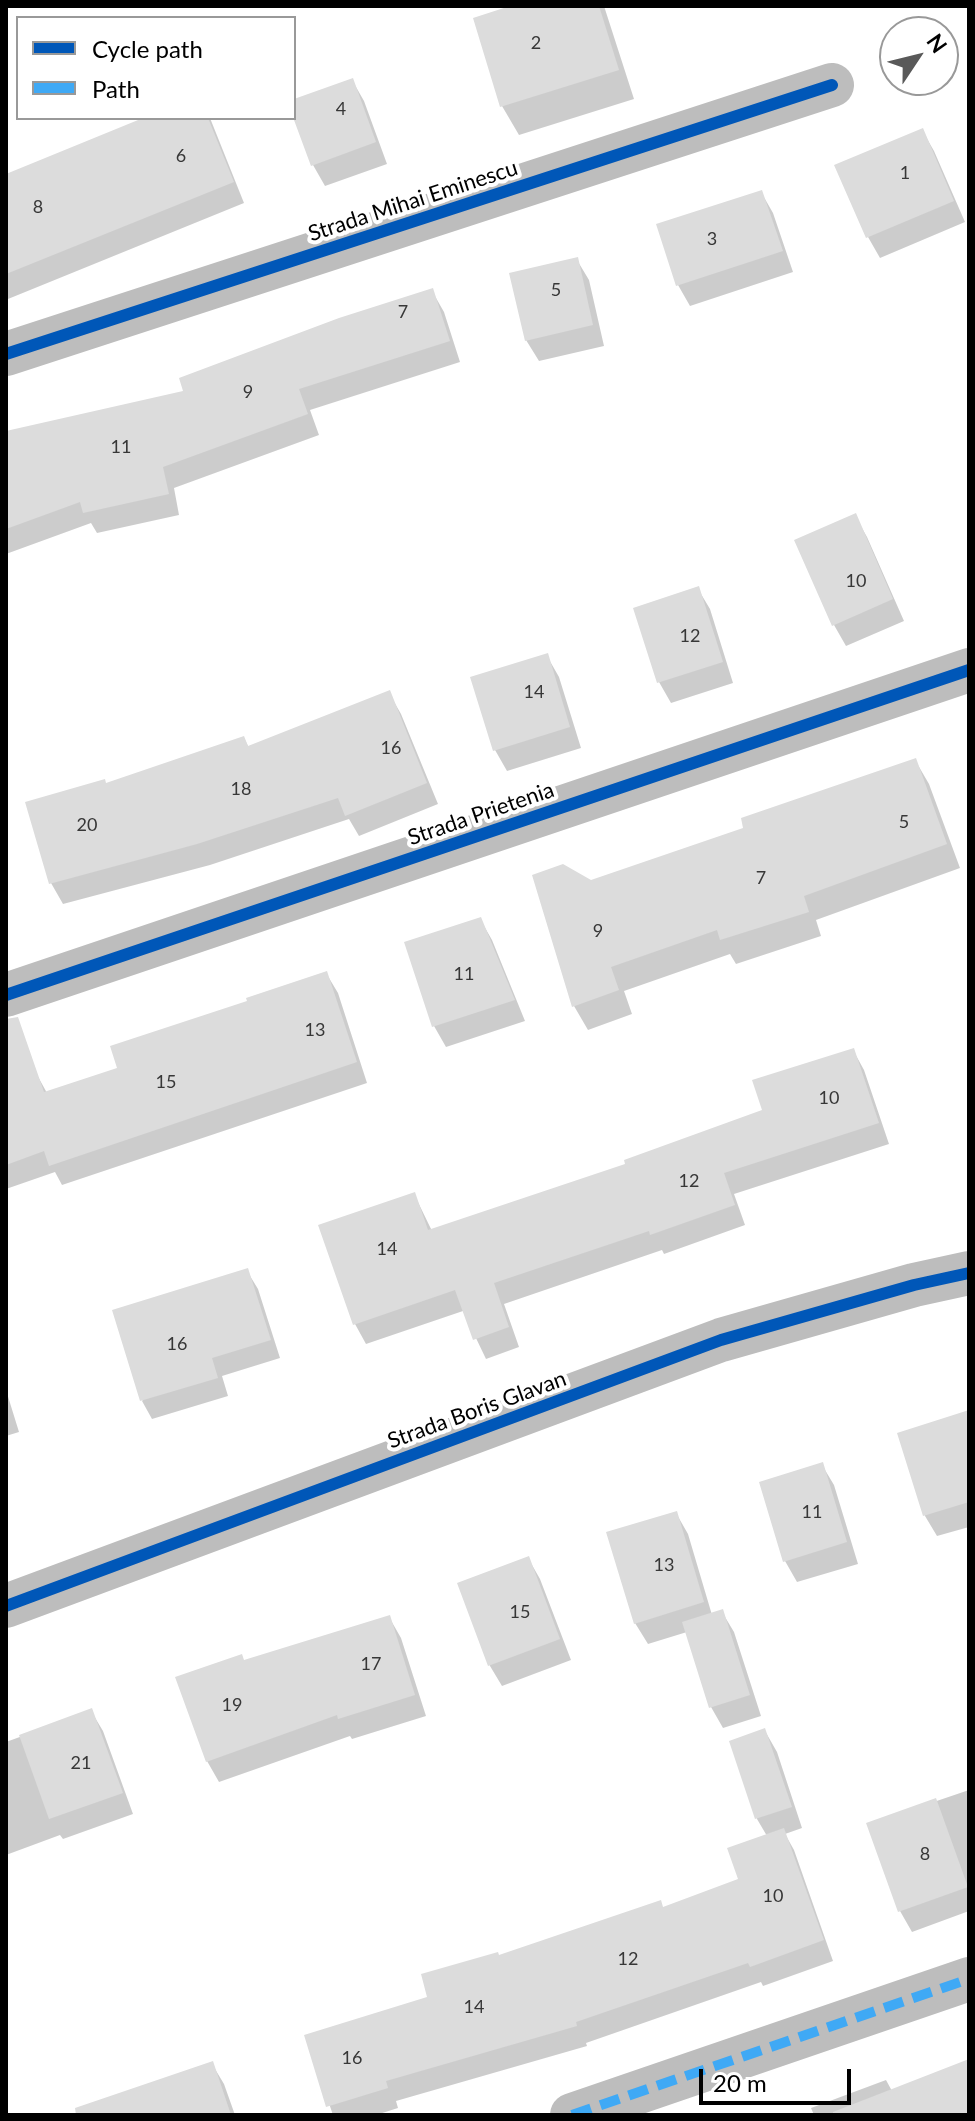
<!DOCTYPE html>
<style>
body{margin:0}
#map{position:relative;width:975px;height:2121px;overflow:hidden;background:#fff;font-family:Lato,sans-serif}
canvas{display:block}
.frame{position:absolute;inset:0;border:8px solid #000;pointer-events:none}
.legend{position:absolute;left:16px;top:16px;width:280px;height:104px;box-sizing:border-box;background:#fff;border:2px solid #999;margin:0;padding:10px 14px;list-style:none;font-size:24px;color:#000}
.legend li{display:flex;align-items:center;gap:16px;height:40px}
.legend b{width:40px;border:2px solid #999}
.north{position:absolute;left:879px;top:16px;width:80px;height:80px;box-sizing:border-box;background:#fff;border:2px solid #999;border-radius:50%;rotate:55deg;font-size:22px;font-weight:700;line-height:32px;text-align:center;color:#000}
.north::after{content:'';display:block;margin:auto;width:28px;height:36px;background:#595959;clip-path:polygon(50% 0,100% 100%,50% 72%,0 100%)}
.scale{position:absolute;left:699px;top:2069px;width:152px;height:36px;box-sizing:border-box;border:4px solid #000;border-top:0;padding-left:10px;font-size:24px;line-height:28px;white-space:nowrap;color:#000;-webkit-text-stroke:6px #fff;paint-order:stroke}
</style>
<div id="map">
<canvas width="975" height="2121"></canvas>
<div class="frame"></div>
<ul class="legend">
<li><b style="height:10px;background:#0057b8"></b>Cycle path</li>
<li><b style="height:10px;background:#3fa9f5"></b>Path</li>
</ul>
<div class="north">N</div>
<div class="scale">20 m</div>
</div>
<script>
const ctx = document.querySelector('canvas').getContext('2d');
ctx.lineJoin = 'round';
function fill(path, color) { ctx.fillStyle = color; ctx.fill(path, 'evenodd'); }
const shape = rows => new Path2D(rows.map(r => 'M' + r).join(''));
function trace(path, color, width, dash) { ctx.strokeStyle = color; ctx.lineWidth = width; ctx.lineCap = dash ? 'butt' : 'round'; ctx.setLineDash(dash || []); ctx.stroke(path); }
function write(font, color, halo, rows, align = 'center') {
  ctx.font = font + ' Lato,sans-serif'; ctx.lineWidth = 8; ctx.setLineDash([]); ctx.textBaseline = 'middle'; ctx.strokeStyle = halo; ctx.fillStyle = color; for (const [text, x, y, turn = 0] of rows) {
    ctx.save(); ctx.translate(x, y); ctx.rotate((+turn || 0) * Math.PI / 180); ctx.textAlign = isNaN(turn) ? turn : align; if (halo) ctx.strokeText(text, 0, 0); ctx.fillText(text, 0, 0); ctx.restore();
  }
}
fill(shape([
 [517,6,604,6,634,99,519,135,502,106],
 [352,80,364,101,387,164,325,186,313,165,294,114,294,101],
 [148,118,210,118,244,203,8,299,6,295,6,176],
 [922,130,934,151,965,222,880,258,868,237],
 [761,192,773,213,793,272,690,306,678,285],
 [577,260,589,280,604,346,539,361,526,340],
 [432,291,444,312,460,362,310,410,319,435,174,488,179,515,97,533,91,523,6,554,6,434,186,392],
 [855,516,867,537,904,621,846,646,834,625,797,541],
 [698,589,710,609,733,683,671,703,659,682],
 [547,656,559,677,581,748,507,771,495,750],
 [389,693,401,714,438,804,359,836,349,819,210,865,63,904,51,883,106,785,244,738,249,748],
 [915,760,929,784,960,868,816,920,821,936,736,964,730,954,624,991,632,1014,588,1030,574,1006,591,882,746,829],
 [480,919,492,940,525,1021,446,1047,434,1026,406,944],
 [326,973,338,993,367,1083,62,1185,55,1172,6,1189,6,1084,36,1073,47,1093,120,1069,249,1003],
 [853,1050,864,1070,889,1144,734,1194,745,1225,664,1254,662,1250,504,1304,519,1347,486,1359,463,1311,366,1344,355,1324,414,1194,432,1231,628,1165,764,1111],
 [247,1271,258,1289,280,1358,222,1376,228,1396,152,1419,142,1401],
 [6,1390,19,1432,6,1436],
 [969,1414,969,1527,937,1536,925,1516,899,1434],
 [822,1465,834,1485,858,1564,797,1582,785,1561],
 [676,1513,688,1534,712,1615,722,1612,734,1632,761,1716,723,1728,711,1707,687,1632,648,1644,635,1623],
 [528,1558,540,1579,571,1660,502,1686,490,1666,459,1584],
 [389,1617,401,1638,426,1716,352,1739,350,1736,219,1782,207,1761,244,1662],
 [91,1711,103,1731,133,1814,63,1839,60,1835,6,1855,6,1742],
 [765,1731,777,1752,802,1828,785,1834,794,1850,833,1961,763,1986,761,1982,586,2043,587,2046,396,2101,398,2108,376,2115,333,2115,306,2037,430,1998,499,1957,664,1909,740,1880,767,1836,757,1819,731,1742],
 [969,1790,969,1911,912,1932,900,1911,869,1824],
 [969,2061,969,2115,814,2115,811,2108,886,2080,892,2091],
 [212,2064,224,2084,235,2115,80,2115]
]), '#0003');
fill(shape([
 [510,6,599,6,619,70,500,107,473,18],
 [353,78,376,142,311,166,294,120,294,99],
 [143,118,208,118,234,182,6,274,6,174],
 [923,128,954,201,866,238,834,165],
 [762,190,783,251,676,286,656,224],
 [578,257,593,325,525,341,509,273],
 [433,288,450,341,299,389,308,414,163,467,169,494,83,513,80,502,6,529,6,431,183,391,179,378,339,318],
 [856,513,893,599,832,626,794,540],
 [699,586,723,662,657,683,633,608],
 [548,653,570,727,493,751,470,677],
 [390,690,427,783,345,816,338,798,197,844,49,884,25,802,105,779,106,783,244,736,248,746],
 [916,758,947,844,804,896,809,912,720,940,717,930,611,967,619,990,572,1007,532,875,563,864,591,880,743,828,741,818],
 [481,917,515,1000,432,1027,404,942],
 [327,971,357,1062,49,1166,44,1151,6,1165,6,1019,18,1017,44,1092,117,1068,110,1046,247,1001,246,998],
 [854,1048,879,1123,724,1173,735,1205,650,1235,649,1231,494,1283,509,1327,473,1340,455,1290,353,1325,318,1225,415,1192,428,1230,625,1164,624,1160,762,1110,752,1080],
 [248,1268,271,1340,212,1358,218,1378,140,1401,112,1310],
 [969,1410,969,1502,923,1516,897,1433],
 [823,1462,847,1542,783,1562,759,1482],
 [677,1511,704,1602,634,1624,606,1532],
 [529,1556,560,1639,488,1666,457,1583],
 [723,1609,750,1695,709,1708,682,1622],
 [390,1615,415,1695,338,1719,337,1715,206,1762,175,1677,242,1654,244,1660],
 [92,1708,123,1793,49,1819,19,1735],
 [765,1728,792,1807,755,1819,729,1741],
 [936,1798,968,1887,898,1912,866,1823],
 [784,1828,824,1940,750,1967,748,1963,576,2022,577,2026,386,2081,388,2088,326,2107,304,2035,427,1997,421,1974,498,1952,499,1955,661,1900,663,1907,738,1879,727,1848],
 [969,2059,969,2115,833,2115,833,2112],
 [213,2061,231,2115,76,2115,75,2108]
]), '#dcdcdc');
trace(shape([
 [6,354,832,85],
 [6,995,969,670],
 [6,1606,721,1340,914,1285,969,1273],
 [572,2115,969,1979]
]), '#bdbdbd', 44);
trace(shape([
 [572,2115,969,1979]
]), '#3fa9f5', 10, [20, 10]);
trace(shape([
 [6,354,832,85],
 [6,995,969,670],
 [6,1606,721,1340,914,1285,969,1273]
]), '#0057b8', 12);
write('18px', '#373737', null, [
 ["2",536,43],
 ["4",341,109],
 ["6",181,156],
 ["1",905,173],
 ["8",38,207],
 ["3",712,239],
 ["5",556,290],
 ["7",403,312],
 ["9",248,392],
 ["11",121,447],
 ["10",856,581],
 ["12",690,636],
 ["14",534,692],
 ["16",391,748],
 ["18",241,789],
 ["5",904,822],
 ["20",87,825],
 ["7",761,878],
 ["9",598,931],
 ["11",464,974],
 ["13",315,1030],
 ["15",166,1082],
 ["10",829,1098],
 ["12",689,1181],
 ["14",387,1249],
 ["16",177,1344],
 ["11",812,1512],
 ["13",664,1565],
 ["15",520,1612],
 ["17",371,1664],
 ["19",232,1705],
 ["21",81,1763],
 ["8",925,1854],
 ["10",773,1896],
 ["12",628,1959],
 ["14",474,2007],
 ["16",352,2058]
]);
write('22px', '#000', '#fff', [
 ["Strada Mihai Eminescu",413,201,-18],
 ["Strada Prietenia",481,814,-19],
 ["Strada Boris Glavan",477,1410,-20]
]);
</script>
